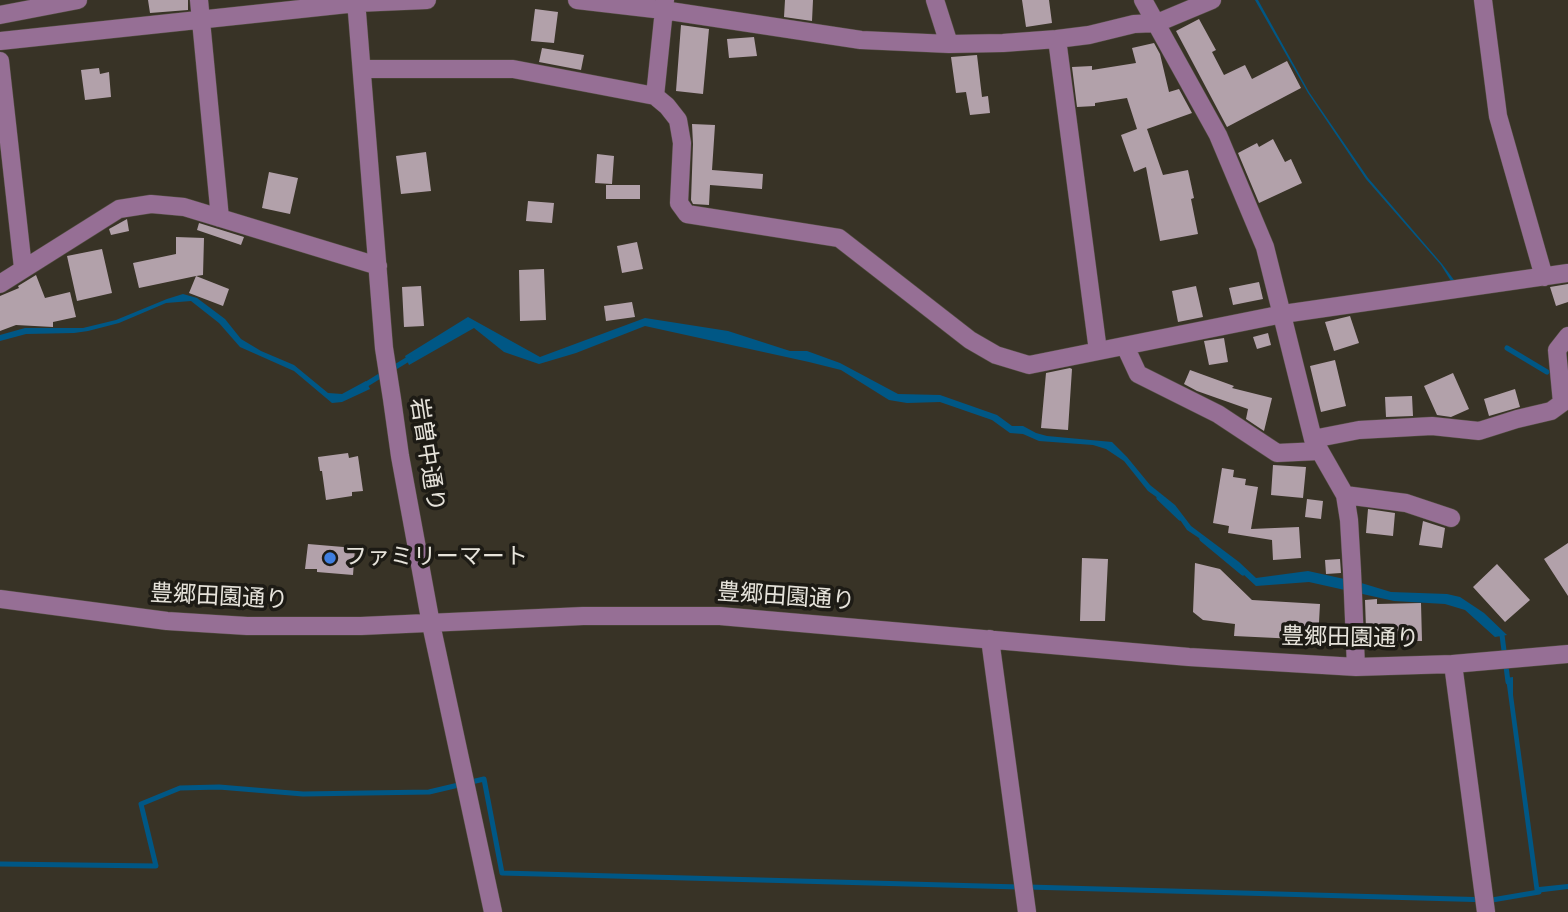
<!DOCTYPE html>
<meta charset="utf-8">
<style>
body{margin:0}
canvas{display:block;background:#383326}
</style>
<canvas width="1568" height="912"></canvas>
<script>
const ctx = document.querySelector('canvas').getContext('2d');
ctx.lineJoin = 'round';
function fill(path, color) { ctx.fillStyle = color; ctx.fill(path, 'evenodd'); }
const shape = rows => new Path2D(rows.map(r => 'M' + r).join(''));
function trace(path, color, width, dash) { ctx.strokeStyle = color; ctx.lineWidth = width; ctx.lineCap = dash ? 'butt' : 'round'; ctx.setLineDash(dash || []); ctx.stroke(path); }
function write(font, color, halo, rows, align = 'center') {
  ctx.font = font + ' Roboto,"Noto Sans JP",sans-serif'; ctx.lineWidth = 7; ctx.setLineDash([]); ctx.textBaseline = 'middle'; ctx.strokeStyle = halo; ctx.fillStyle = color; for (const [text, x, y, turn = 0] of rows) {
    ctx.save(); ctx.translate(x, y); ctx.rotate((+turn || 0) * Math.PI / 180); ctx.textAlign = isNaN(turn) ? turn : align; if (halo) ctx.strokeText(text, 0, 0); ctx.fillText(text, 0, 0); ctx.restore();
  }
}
fill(shape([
 [1255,0,1258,0,1309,92,1368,178,1442,264,1454,280,1451,281,1441,265,1366,179,1308,93],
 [183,294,197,298,225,319,241,339,261,351,294,365,328,393,342,394,366,381,370,389,342,402,332,403,294,371,240,347,219,323,191,301,166,303,119,323,88,331,74,333,26,334,0,341,0,335,25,328,83,328,116,320,167,299],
 [468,317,540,357,645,318,728,331,790,351,807,351,840,363,898,394,940,395,997,415,1012,426,1023,426,1036,433,1047,436,1112,442,1127,457,1150,485,1175,505,1191,526,1239,562,1256,578,1308,571,1358,582,1391,592,1447,594,1460,597,1484,613,1507,635,1495,637,1465,610,1445,604,1394,601,1309,582,1256,586,1217,550,1187,530,1172,508,1148,491,1124,461,1106,449,1093,445,1039,441,1023,434,1010,433,992,420,940,402,907,403,889,400,841,370,809,362,645,326,576,353,539,364,504,352,474,328,409,365,405,356],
 [1513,677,1513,695,1539,887,1568,884,1568,889,1535,893,1506,678]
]), '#005785');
trace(shape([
 [1507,348,1547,372],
 [392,369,410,358],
 [362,387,383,374],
 [1159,498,1180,518],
 [1202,539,1243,573],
 [1497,631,1502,635,1508,682],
 [0,864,156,866,141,804,180,788,219,787,303,794,429,792,484,779,502,873,1019,887],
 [1028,887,1492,900,1539,892]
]), '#005785', 5);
fill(shape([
 [148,0,188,0,188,10,150,13],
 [785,0,813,0,812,21,784,17],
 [1022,0,1049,0,1052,23,1026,27],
 [535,9,558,12,554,43,531,41],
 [1199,19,1216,50,1212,52,1224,75,1245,65,1252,79,1287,61,1301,88,1227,127,1176,31],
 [681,25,709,29,703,94,676,91],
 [754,37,757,56,729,58,727,39],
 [1154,43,1160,54,1169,92,1179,89,1192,113,1147,129,1163,175,1188,170,1194,198,1191,199,1198,234,1160,241,1146,167,1134,172,1121,135,1137,129,1127,98,1095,103,1095,106,1077,107,1072,67,1092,66,1092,70,1136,63,1132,48],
 [542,48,584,55,581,70,539,62],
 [977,55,982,97,988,96,990,113,970,115,966,92,956,93,951,57],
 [99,68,100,74,109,72,111,97,85,100,81,70],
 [692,124,715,125,712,170,763,174,762,189,710,185,709,205,693,204,691,200,693,144],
 [1273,139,1285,162,1291,159,1302,183,1259,203,1238,153,1257,143,1259,147],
 [426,152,431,191,401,194,396,156],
 [597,154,614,156,612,184,595,183],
 [269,172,298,178,290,214,262,208],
 [606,185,640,185,640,199,606,199],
 [528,201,554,203,552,223,526,221],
 [127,219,129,231,111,235,109,229],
 [199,223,244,237,241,245,197,230],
 [176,237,204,238,203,275,196,276,229,289,223,306,189,293,196,276,139,288,133,263,176,254],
 [637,242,643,269,622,273,617,246],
 [102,249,112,293,77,301,67,256],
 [544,269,546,320,520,321,519,270],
 [36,275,45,298,70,292,76,317,53,322,53,327,16,325,0,331,0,296,19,288,18,286],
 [1259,282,1263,299,1233,305,1229,288],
 [1568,284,1568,302,1556,306,1550,287],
 [421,286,424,326,404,327,402,287],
 [1196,286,1203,317,1178,322,1172,291],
 [632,302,635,317,606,321,604,306],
 [1350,316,1359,343,1334,351,1325,322],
 [1268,333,1271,345,1257,349,1253,337],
 [1224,338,1228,362,1209,365,1204,341],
 [1335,360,1346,406,1321,412,1310,366],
 [1070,368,1072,369,1068,430,1041,428,1046,373],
 [1190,370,1234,386,1232,388,1272,398,1264,431,1246,419,1248,409,1197,391,1184,384],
 [1453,373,1469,409,1451,417,1437,415,1424,386],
 [1515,389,1520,407,1489,416,1484,399],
 [1412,396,1413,416,1386,417,1385,397],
 [348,453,349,458,358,456,363,491,352,492,352,496,326,500,322,471,320,471,318,457],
 [1273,465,1306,467,1303,498,1271,495],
 [1222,468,1234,470,1233,477,1246,479,1245,485,1258,487,1251,529,1299,527,1301,558,1273,560,1272,540,1228,533,1229,526,1213,523],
 [1307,499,1323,501,1321,519,1305,517],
 [1368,509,1395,513,1393,536,1366,533],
 [1423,521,1445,528,1442,548,1419,545],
 [1568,543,1568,596,1544,559],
 [308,544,355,548,353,575,317,572,317,569,305,569],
 [1082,558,1108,559,1105,621,1080,621],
 [1340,559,1341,573,1326,574,1325,560],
 [1195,563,1220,569,1252,600,1320,604,1318,640,1234,636,1235,624,1203,620,1193,612],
 [1497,564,1530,600,1505,622,1473,587],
 [1377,599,1377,604,1421,603,1422,641,1392,641,1392,628,1366,629,1365,600]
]), '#b2a1aa');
const minor = shape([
 [199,0,220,218],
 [356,0,384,348,392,399,400,456,431,624,493,912],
 [577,0,663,10,861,40,949,44,1003,43,1057,39,1089,35,1134,24,1157,23,1212,0],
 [665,0,655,96,667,106,678,120,682,143,679,203,687,214,839,238,970,340,996,355,1029,365,1283,314,1568,273],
 [935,0,949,44],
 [1143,0,1218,135,1265,247,1313,439,1345,495,1349,520,1352,571,1356,667],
 [1483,0,1498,116,1544,277],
 [0,15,78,0],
 [1057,39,1098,351],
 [0,41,357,3,427,0],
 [0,61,23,268],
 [362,69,513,69,655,96],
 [0,284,119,209,151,204,184,207,378,266],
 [1125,346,1138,374,1218,414,1277,453,1319,451],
 [1313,439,1359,430,1432,426,1479,431,1517,419,1551,411,1562,403,1557,350,1568,336],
 [1345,495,1406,503,1451,518],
 [0,599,167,621,247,626,361,626,583,616,720,616,1189,657,1356,667,1453,664,1568,654],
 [990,639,1027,912],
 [1453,664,1486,912]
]);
trace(minor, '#544f43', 19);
trace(minor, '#966f95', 18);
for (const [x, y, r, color] of [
 [330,558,7,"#3f7fe0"]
]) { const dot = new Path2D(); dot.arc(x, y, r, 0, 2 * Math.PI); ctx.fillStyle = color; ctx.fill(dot); trace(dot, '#1d1b15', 2.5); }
write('23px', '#e6e3db', '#1d1b15', [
 ["岩曽中通り",426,455,81],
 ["豊郷田園通り",219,598,3],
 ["豊郷田園通り",786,598,4],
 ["豊郷田園通り",1350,639,1]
]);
write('23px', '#e6e3db', '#1d1b15', [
 ["ファミリーマート",344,558]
], 'left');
</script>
